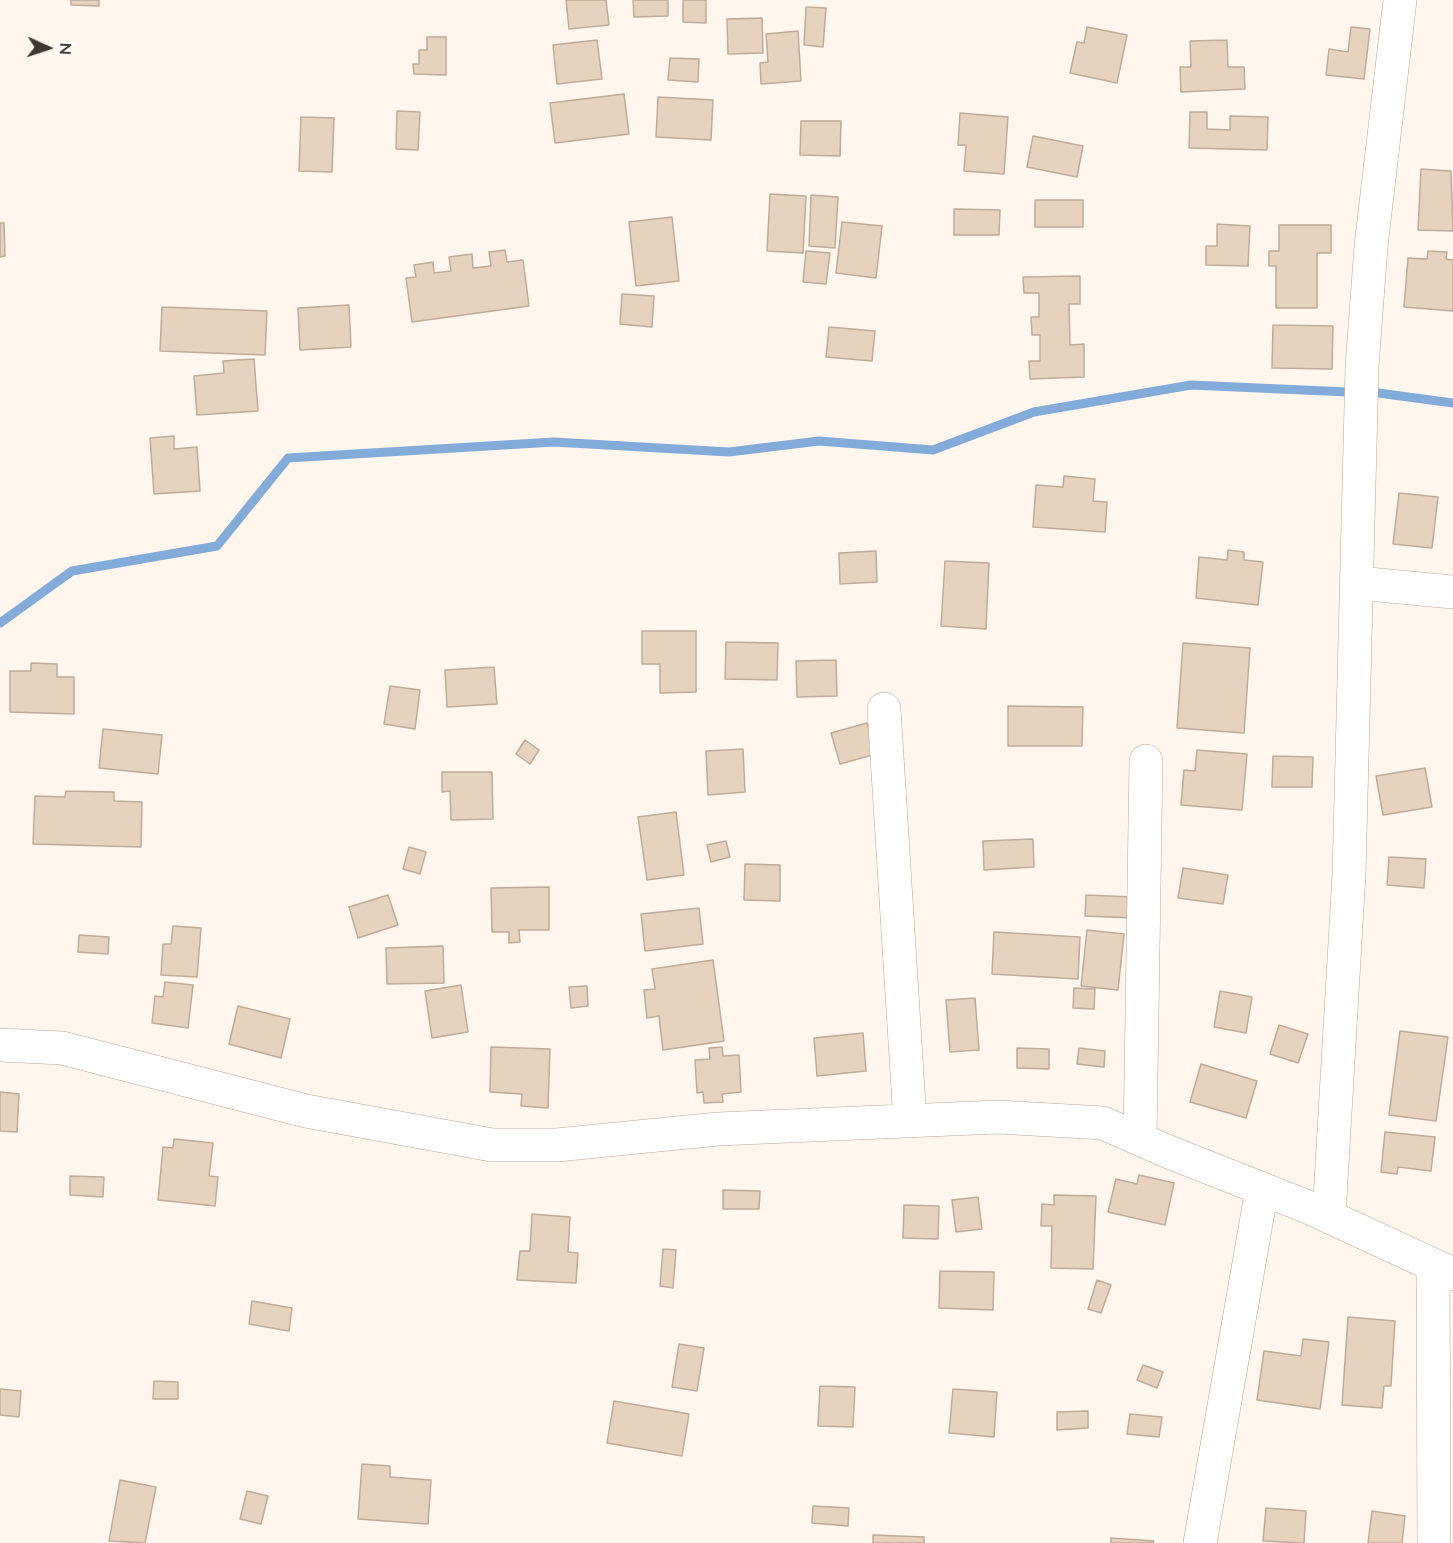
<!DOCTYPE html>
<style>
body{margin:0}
#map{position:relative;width:1453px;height:1543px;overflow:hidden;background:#fff6ee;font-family:Lato,sans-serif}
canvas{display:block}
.north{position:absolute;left:18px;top:18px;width:60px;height:60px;-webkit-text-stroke:4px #fff;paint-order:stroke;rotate:93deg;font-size:16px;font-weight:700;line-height:24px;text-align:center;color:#3e362e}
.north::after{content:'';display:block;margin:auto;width:21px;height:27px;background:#3e362e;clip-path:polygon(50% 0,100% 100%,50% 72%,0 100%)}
</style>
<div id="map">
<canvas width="1453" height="1543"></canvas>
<div class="north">N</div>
</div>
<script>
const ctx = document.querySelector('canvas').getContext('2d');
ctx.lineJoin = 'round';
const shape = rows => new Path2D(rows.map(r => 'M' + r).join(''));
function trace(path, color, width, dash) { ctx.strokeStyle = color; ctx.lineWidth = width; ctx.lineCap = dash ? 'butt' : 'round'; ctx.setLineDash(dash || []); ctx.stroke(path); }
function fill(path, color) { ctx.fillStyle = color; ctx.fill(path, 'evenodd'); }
trace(shape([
 [1371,392,1453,403],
 [0,623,72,571,217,546,288,458,554,442,729,452,819,441,933,450,1034,412,1191,385,1348,392]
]), '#83abda', 9);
const building = shape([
 [71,0,99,0,99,6,71,5,71,0],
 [566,0,606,0,609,25,569,29,566,0],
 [633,0,668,0,668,16,634,17,633,0],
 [683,0,706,0,706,23,683,22,683,0],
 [806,7,826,8,823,47,804,45,806,7],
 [762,18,763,53,728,54,727,19,762,18],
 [1087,27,1127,35,1117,83,1070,73,1077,42,1084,43,1087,27],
 [1351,27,1370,29,1364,79,1326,75,1329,49,1348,52,1351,27],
 [798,31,801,81,761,84,760,63,768,62,766,34,798,31],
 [427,37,446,37,446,75,414,74,413,64,419,64,419,50,427,50,427,37],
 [597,40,602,79,557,84,553,45,597,40],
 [1227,40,1228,67,1244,67,1245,89,1181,92,1180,67,1191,67,1190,41,1227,40],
 [670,58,699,59,698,82,668,80,670,58],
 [624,94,629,134,555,143,550,103,624,94],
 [658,97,713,100,711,140,656,137,658,97],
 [397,111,420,112,418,150,396,149,397,111],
 [1190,112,1207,112,1207,129,1230,130,1230,116,1268,117,1267,150,1189,148,1190,112],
 [960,113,1008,117,1004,174,964,171,966,145,958,145,960,113],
 [301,117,334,118,332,172,299,171,301,117],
 [801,121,841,121,840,156,800,155,801,121],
 [1033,136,1083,146,1077,177,1027,167,1033,136],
 [1421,169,1451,171,1453,231,1418,230,1421,169],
 [770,194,806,196,803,253,767,251,770,194],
 [811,195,838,197,835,248,809,246,811,195],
 [1035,200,1083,200,1083,227,1035,227,1035,200],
 [954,209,1000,210,999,235,954,235,954,209],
 [672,217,679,281,636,286,629,222,672,217],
 [842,222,882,226,876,278,836,273,842,222],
 [0,223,4,223,5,256,0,257,0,223],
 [1217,224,1250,226,1248,266,1206,265,1206,246,1217,246,1217,224],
 [1279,225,1331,225,1331,253,1317,253,1317,308,1276,308,1276,266,1269,266,1269,251,1279,251,1279,225],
 [505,250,507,262,523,260,529,306,412,322,406,278,416,277,414,265,433,262,434,273,451,271,449,257,472,254,473,268,491,266,489,252,505,250],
 [806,251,830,253,826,284,803,282,806,251],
 [1428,251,1447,252,1446,259,1453,260,1453,311,1404,307,1408,258,1427,259,1428,251],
 [1080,276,1080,304,1069,304,1070,345,1084,344,1084,377,1030,379,1029,361,1040,361,1040,335,1032,335,1031,317,1039,317,1039,293,1024,293,1023,277,1080,276],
 [622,294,654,296,652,327,620,324,622,294],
 [349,305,351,347,300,350,298,308,349,305],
 [162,307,267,311,265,355,160,351,162,307],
 [1273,325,1333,326,1332,369,1272,368,1273,325],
 [829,327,875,331,872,361,826,357,829,327],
 [254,359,258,411,197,415,194,376,224,373,223,361,254,359],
 [174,436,174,449,197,447,200,491,154,494,150,438,174,436],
 [1064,476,1095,479,1093,501,1107,502,1105,532,1033,527,1036,485,1063,487,1064,476],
 [1399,493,1438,497,1432,548,1393,544,1399,493],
 [1228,550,1244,552,1244,560,1263,562,1258,605,1196,598,1199,557,1227,560,1228,550],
 [876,551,877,582,840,584,839,553,876,551],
 [945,561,989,563,986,629,941,626,945,561],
 [642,631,696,631,696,692,660,693,660,664,642,664,642,631],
 [726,642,778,643,777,680,725,679,726,642],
 [1183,643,1250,648,1244,733,1177,728,1183,643],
 [836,660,837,696,797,697,796,661,836,660],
 [31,663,57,664,57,677,74,677,74,714,10,712,10,671,31,671,31,663],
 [494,667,497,704,447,707,445,670,494,667],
 [390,686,420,690,415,729,384,724,390,686],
 [1008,706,1083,707,1082,746,1008,746,1008,706],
 [867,723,876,754,840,764,831,733,867,723],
 [103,729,162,735,158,774,99,768,103,729],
 [525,740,539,750,530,764,516,754,525,740],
 [743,749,745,792,708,795,706,751,743,749],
 [1197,750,1247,754,1242,810,1181,805,1184,770,1195,771,1197,750],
 [1273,756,1313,757,1312,787,1272,787,1273,756],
 [1425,768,1432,807,1383,815,1376,776,1425,768],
 [442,772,492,772,493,819,451,820,450,791,442,792,442,772],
 [66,791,114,792,114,801,142,802,141,847,33,844,35,796,65,797,66,791],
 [676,812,684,875,647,880,638,817,676,812],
 [1033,839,1034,867,984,870,983,841,1033,839],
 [726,841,730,857,711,862,707,845,726,841],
 [409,847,426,852,420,874,403,869,409,847],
 [1389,857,1426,859,1424,888,1387,885,1389,857],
 [745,864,780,865,780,901,744,900,745,864],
 [1183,868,1228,875,1223,904,1178,898,1183,868],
 [549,887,549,930,519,930,520,942,509,943,509,932,492,932,491,888,549,887],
 [388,895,398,925,358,938,349,907,388,895],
 [1086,895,1134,897,1133,918,1085,916,1086,895],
 [699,908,703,944,645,951,641,914,699,908],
 [173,926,201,928,197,977,161,975,163,944,171,944,173,926],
 [1087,930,1124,934,1118,990,1081,986,1087,930],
 [994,932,1080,937,1078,979,992,974,994,932],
 [79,935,109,937,108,954,78,952,79,935],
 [443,946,444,983,387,984,386,948,443,946],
 [713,960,724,1041,663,1050,659,1016,647,1018,644,990,655,989,652,969,713,960],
 [165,982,193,985,188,1028,152,1023,155,996,163,997,165,982],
 [461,985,468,1032,432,1038,425,991,461,985],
 [587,986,588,1006,571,1008,569,987,587,986],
 [1074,988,1095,989,1094,1009,1073,1008,1074,988],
 [1220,991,1252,997,1246,1033,1214,1027,1220,991],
 [975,998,979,1050,950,1052,946,1000,975,998],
 [238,1006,290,1019,281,1058,229,1044,238,1006],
 [1279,1025,1308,1034,1298,1063,1270,1054,1279,1025],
 [1400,1031,1448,1037,1436,1121,1389,1115,1400,1031],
 [863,1033,866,1071,817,1076,814,1038,863,1033],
 [491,1047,550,1049,548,1108,521,1106,522,1094,490,1092,491,1047],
 [722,1047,723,1056,739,1055,741,1092,722,1094,723,1102,704,1103,703,1092,697,1093,695,1060,710,1059,709,1048,722,1047],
 [1017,1048,1049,1049,1049,1069,1017,1068,1017,1048],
 [1079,1048,1105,1051,1104,1067,1077,1064,1079,1048],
 [1201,1064,1257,1081,1246,1118,1190,1102,1201,1064],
 [0,1092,19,1094,17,1132,0,1131,0,1092],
 [1385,1132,1435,1137,1431,1171,1398,1167,1397,1174,1381,1172,1385,1132],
 [174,1139,213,1143,209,1176,218,1177,215,1206,158,1200,163,1147,173,1148,174,1139],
 [1139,1175,1174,1183,1165,1225,1108,1212,1116,1179,1137,1184,1139,1175],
 [70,1176,104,1177,103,1197,70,1195,70,1176],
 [723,1190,760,1191,759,1209,723,1209,723,1190],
 [1054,1195,1096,1196,1093,1269,1051,1268,1052,1226,1041,1226,1042,1204,1054,1205,1054,1195],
 [978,1197,982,1229,956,1232,952,1200,978,1197],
 [904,1205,939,1206,938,1239,903,1238,904,1205],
 [532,1214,570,1217,568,1252,578,1253,576,1283,517,1280,520,1251,530,1251,532,1214],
 [663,1249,676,1250,673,1288,660,1286,663,1249],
 [940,1271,994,1272,993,1310,939,1308,940,1271],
 [1097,1280,1111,1285,1101,1313,1088,1309,1097,1280],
 [252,1301,292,1308,289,1331,249,1324,252,1301],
 [1348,1317,1395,1321,1391,1386,1384,1386,1382,1408,1342,1405,1348,1317],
 [1303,1339,1329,1342,1320,1409,1257,1400,1264,1351,1301,1356,1303,1339],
 [679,1344,704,1348,697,1391,672,1387,679,1344],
 [1143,1365,1163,1372,1157,1388,1137,1380,1143,1365],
 [154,1381,178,1382,178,1399,153,1399,154,1381],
 [820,1386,855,1387,853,1427,818,1426,820,1386],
 [0,1389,21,1391,19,1417,0,1415,0,1389],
 [953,1389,997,1392,994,1437,949,1433,953,1389],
 [614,1401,689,1414,682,1456,607,1443,614,1401],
 [1088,1411,1088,1428,1057,1430,1057,1412,1088,1411],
 [1130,1414,1162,1417,1159,1437,1127,1434,1130,1414],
 [362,1464,390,1466,390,1477,431,1480,428,1524,358,1519,362,1464],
 [120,1480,156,1487,145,1543,109,1541,120,1480],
 [247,1491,268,1496,261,1524,240,1519,247,1491],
 [813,1506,849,1508,848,1526,812,1523,813,1506],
 [1266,1508,1306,1511,1304,1543,1263,1541,1266,1508],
 [1372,1511,1405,1516,1402,1543,1368,1543,1372,1511],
 [873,1535,924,1537,924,1543,873,1543,873,1535],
 [1111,1538,1154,1541,1153,1543,1111,1543,1111,1538]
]);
fill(building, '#e7d2be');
trace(building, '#bfab98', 1.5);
const minor = shape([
 [1358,583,1453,592],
 [884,709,910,1121],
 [0,1045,62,1048,306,1111,492,1145,557,1145,718,1129,998,1117,1103,1123,1164,1150,1308,1207,1453,1274],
 [1140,1139,1146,761],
 [1329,1216,1349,874,1362,367,1371,246,1400,0],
 [1433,1265,1434,1543],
 [1200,1543,1262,1189]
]);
trace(minor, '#b9a491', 34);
trace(minor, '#fff', 33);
</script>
